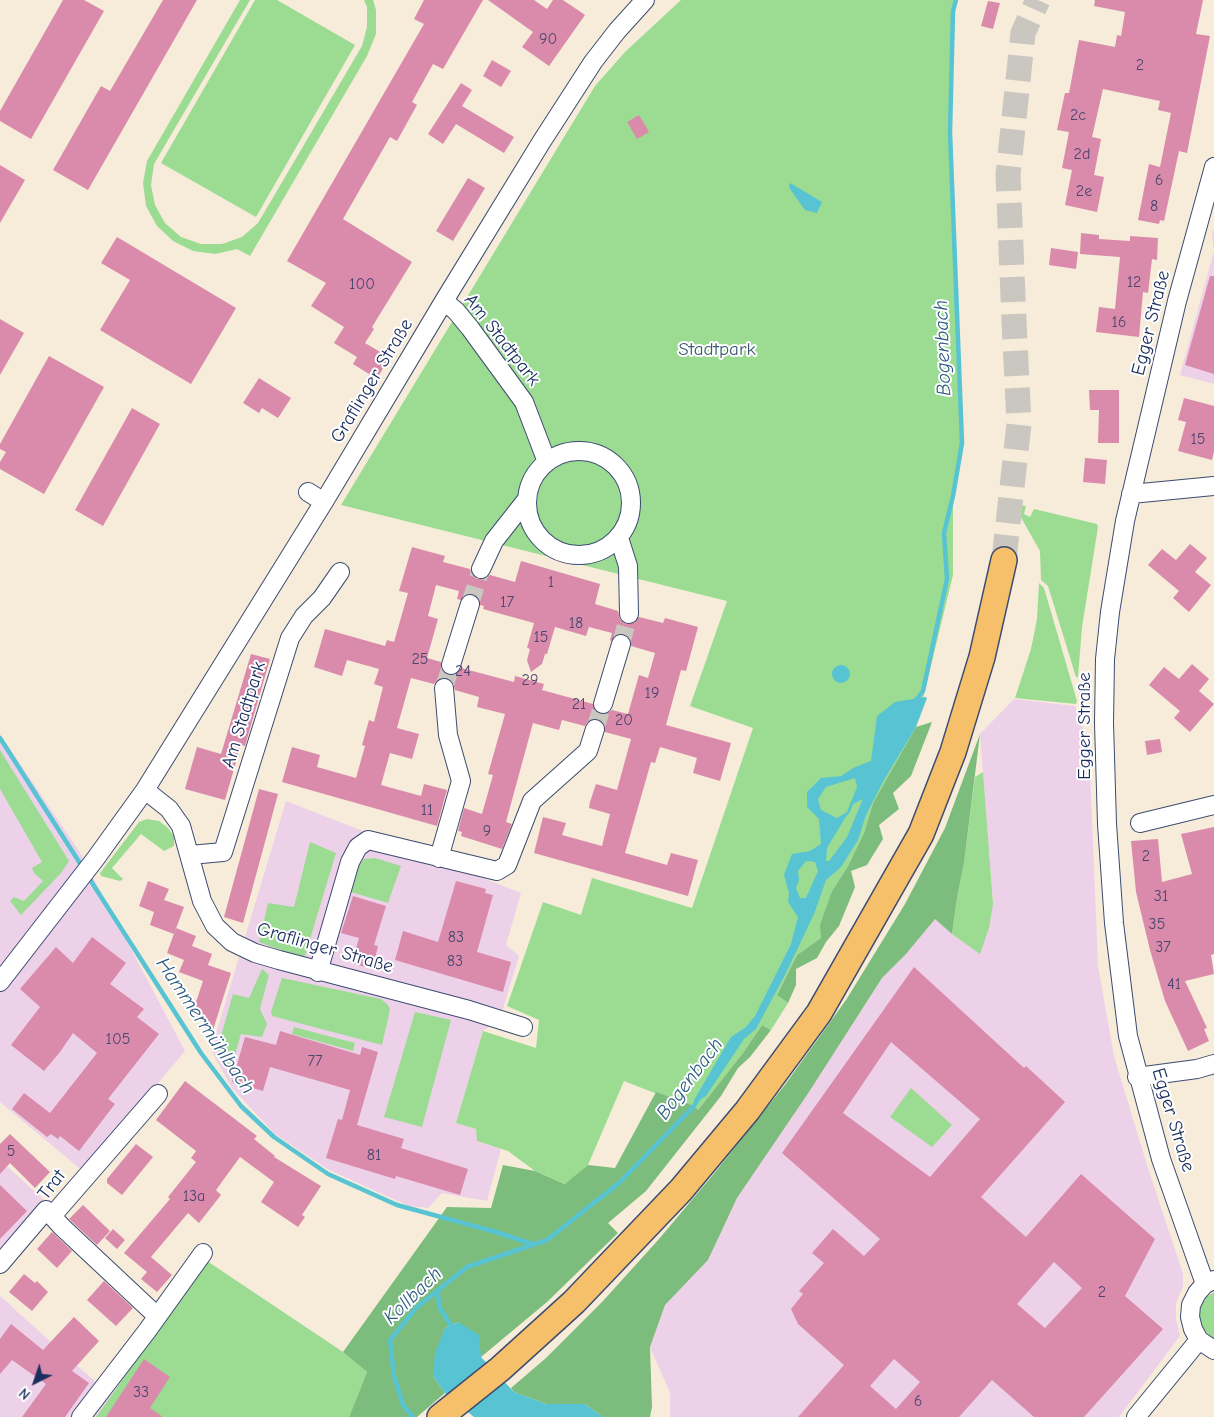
<!DOCTYPE html>
<meta charset="utf-8">
<style>
body{margin:0}
#map{position:relative;width:1214px;height:1417px;overflow:hidden;background:#f6ecd9;font-family:"Comic Neue",sans-serif}
canvas{display:block}
.north{position:absolute;left:10px;top:1357px;width:50px;height:50px;-webkit-text-stroke:4px #fff;paint-order:stroke;rotate:221deg;font-size:14px;font-weight:700;line-height:20px;text-align:center;color:#1b2f5e}
.north::after{content:'';display:block;margin:auto;width:18px;height:22px;background:#1b2f5e;clip-path:polygon(50% 0,100% 100%,50% 72%,0 100%)}
</style>
<div id="map">
<canvas width="1214" height="1417"></canvas>
<div class="north">N</div>
</div>
<script>
const ctx = document.querySelector('canvas').getContext('2d');
ctx.lineJoin = 'round';
function fill(path, color) { ctx.fillStyle = color; ctx.fill(path, 'evenodd'); }
const shape = rows => new Path2D(rows.map(r => 'M' + r).join(''));
function trace(path, color, width, dash) { ctx.strokeStyle = color; ctx.lineWidth = width; ctx.lineCap = dash ? 'butt' : 'round'; ctx.setLineDash(dash || []); ctx.stroke(path); }
function write(font, color, halo, rows, align = 'center') {
  ctx.font = font + ' "Comic Neue",sans-serif'; ctx.lineWidth = 4; ctx.setLineDash([]); ctx.textBaseline = 'middle'; ctx.strokeStyle = halo; ctx.fillStyle = color; for (const [text, x, y, turn = 0] of rows) {
    ctx.save(); ctx.translate(x, y); ctx.rotate((+turn || 0) * Math.PI / 180); ctx.textAlign = isNaN(turn) ? turn : align; if (halo) ctx.strokeText(text, 0, 0); ctx.fillText(text, 0, 0); ctx.restore();
  }
}
fill(shape([
 [1214,228,1214,384,1180,375,1214,251,1212,234],
 [1014,699,1075,706,1089,744,1098,966,1114,1056,1147,1165,1183,1274,1183,1287,1176,1303,1176,1319,1180,1336,1119,1417,670,1417,670,1393,650,1347,665,1305,708,1260,737,1198,809,1092,882,978,906,954,935,918,952,934,993,904,980,734],
 [0,734,79,851,185,1051,84,1172,0,1102],
 [286,801,521,893,506,945,519,956,498,1025,490,1026,483,1031,456,1123,476,1129,477,1141,501,1149,487,1201,442,1193,428,1208,409,1206,329,1170,275,1134,231,1087,211,1050],
 [0,1160,54,1209,0,1275],
 [0,1296,111,1396,96,1417,0,1417]
]), '#edd1e9');
fill(shape([
 [240,0,250,0,154,164,151,185,155,205,165,223,181,237,201,244,222,244,242,237,258,223,362,46,367,27,367,7,364,0,373,0,376,10,376,34,367,56,250,256,237,249,215,254,193,251,173,241,157,226,146,206,143,183,147,161],
 [255,0,277,0,355,45,256,217,161,163],
 [681,0,956,0,953,11,950,132,962,443,953,496,953,575,916,727,873,803,864,833,848,866,832,891,821,938,797,955,777,995,788,1003,771,1030,762,1025,743,1053,698,1110,624,1081,588,1165,566,1184,535,1171,508,1151,477,1141,476,1129,456,1123,483,1031,536,1048,539,1020,507,1006,543,902,581,915,592,878,692,908,753,728,690,706,727,601,341,505,595,86,625,52],
 [1018,505,1026,506,1024,514,1030,517,1034,509,1097,524,1098,527,1082,627,1078,677,1076,677,1048,586,1041,580,1040,551,1015,507],
 [1039,583,1044,588,1077,701,1076,704,1015,698,1031,649,1037,619],
 [0,750,69,861,61,873,21,915,10,901,14,897,24,901,43,881,34,873,32,868,42,862,0,789],
 [983,772,993,904,989,928,980,954,952,934,957,898,964,863,975,777],
 [147,819,159,821,167,827,174,836,174,846,164,851,141,834,112,868,123,879,120,881,101,876,100,873,139,822],
 [310,842,336,853,304,959,259,942,268,903,294,907],
 [375,858,401,866,388,903,351,892,358,867,364,859],
 [262,969,269,975,260,1009,267,1024,262,1037,241,1034,231,1068,217,1050,233,994,249,998],
 [282,978,381,999,388,1005,390,1010,382,1045,272,1016,271,1012],
 [415,1012,451,1020,422,1127,384,1117],
 [294,1027,355,1043,353,1051,292,1034],
 [911,1088,952,1125,932,1147,890,1117],
 [207,1261,343,1352,367,1372,349,1417,96,1417],
 [1214,1292,1214,1339,1204,1330,1200,1323,1199,1314,1201,1306,1205,1298]
]), '#9bdc92');
fill(shape([
 [932,722,911,776,893,793,899,809,879,825,883,839,867,865,851,871,855,887,839,926,826,942,817,958,796,969,796,985,788,1003,777,995,797,955,821,938,820,925,832,891,848,866,864,833,873,803,916,727],
 [980,734,964,863,957,898,952,934,935,919,906,954,882,978,809,1092,737,1198,708,1260,665,1305,650,1347,652,1407,650,1417,603,1417,585,1404,546,1404,514,1392,511,1388,546,1358,603,1301,659,1239,712,1176,784,1086,846,1000,905,904,945,828],
 [762,1025,771,1030,750,1057,738,1068,721,1096,646,1191,608,1223,618,1233,547,1302,481,1357,458,1322,445,1328,433,1376,445,1393,417,1417,349,1417,367,1372,343,1352,447,1207,491,1208,503,1165,535,1171,565,1184,588,1165,615,1168,656,1092,694,1106,698,1110,743,1053]
]), '#7cbc7c');
fill(shape([
 [790,183,822,202,817,213,805,210,790,189,789,186],
 '832 674a9 9 0 1 1 18 0a9 9 0 1 1-18 0Z',
 [925,697,927,698,916,727,884,780,866,815,858,840,841,867,826,880,814,914,785,975,756,1029,744,1039,706,1096,695,1103,694,1100,731,1037,746,1027,755,1016,791,944,798,917,788,902,789,893,784,875,792,854,810,851,821,844,819,819,807,807,807,792,821,778,841,776,853,768,871,761,877,716,895,702],
 [855,778,857,787,847,812,837,818,821,810,818,799,826,787],
 [863,799,847,837,829,861,826,861,827,848,845,818,850,812,853,804],
 [806,861,815,862,818,871,806,898,800,898,796,888,799,880,798,871],
 [458,1322,479,1335,481,1357,514,1392,546,1404,585,1404,603,1417,474,1417,445,1393,433,1376,435,1353,445,1328]
]), '#58c3d2');
trace(shape([
 [914,703,923,691,947,579,944,533,953,496,962,443,950,132,953,11,956,0],
 [0,738,83,868],
 [87,875,201,1053,241,1106,274,1137,328,1174,397,1205,496,1232,532,1244],
 [437,1291,440,1308,451,1326],
 [413,1417,403,1405,394,1376,390,1340,416,1308,467,1267,547,1240,619,1183,694,1106,698,1099]
]), '#58c3d2', 4.5);
fill(shape([
 [63,0,84,0,104,11,31,139,0,121,0,111],
 [163,0,197,0,88,190,53,170,101,86,110,91],
 [424,0,483,0,443,69,433,64,412,102,417,105,397,141,390,137,343,219,412,262,372,327,374,329,365,343,389,357,377,379,353,364,357,357,334,343,344,327,311,306,326,283,287,261,424,24,414,19],
 [488,0,534,0,547,9,553,0,563,0,585,15,549,66,522,47,533,32],
 [1095,0,1203,0,1196,34,1210,36,1187,153,1179,151,1164,221,1160,220,1159,224,1138,220,1149,164,1160,167,1171,113,1158,110,1160,101,1103,89,1092,137,1101,139,1094,175,1104,177,1097,212,1065,205,1072,170,1062,168,1069,132,1057,130,1065,93,1069,93,1079,40,1115,47,1117,35,1121,36,1125,12,1094,6],
 [988,1,1000,3,993,29,981,26],
 [492,60,511,71,501,87,483,76],
 [461,83,472,90,462,106,514,137,504,153,456,124,443,144,428,134],
 [639,115,649,132,637,139,627,122],
 [0,165,25,180,0,223],
 [468,178,485,188,453,241,436,231],
 [1081,233,1099,235,1099,239,1130,241,1130,236,1158,238,1157,260,1152,259,1148,293,1143,292,1139,337,1096,332,1099,307,1115,309,1120,257,1080,254],
 [117,237,236,308,191,384,100,330,130,280,101,263],
 [1051,248,1078,252,1076,269,1049,265],
 [1210,276,1214,276,1214,374,1185,365],
 [0,319,24,333,0,375],
 [49,356,104,387,44,494,0,469,0,462,6,452,0,449,0,444],
 [259,378,291,398,278,418,262,408,259,413,243,403],
 [1089,390,1119,390,1119,443,1098,443,1099,410,1090,410],
 [1184,398,1214,406,1214,451,1212,460,1178,451,1186,422,1178,420],
 [132,408,160,424,103,526,75,510],
 [1085,458,1107,460,1105,484,1083,482],
 [1190,544,1207,558,1195,572,1211,585,1189,612,1173,598,1179,591,1148,565,1162,549,1176,560],
 [412,547,445,556,443,562,470,569,472,575,477,579,482,579,490,575,515,582,521,561,600,584,595,604,618,611,620,619,624,623,634,623,639,617,663,623,665,618,698,627,686,671,681,670,666,725,731,743,720,781,693,773,697,758,660,747,655,763,651,762,625,853,667,865,671,853,698,860,688,896,534,853,543,817,566,823,562,835,602,846,610,814,589,808,590,802,596,784,617,790,631,739,605,732,605,727,603,722,598,719,588,721,585,726,562,720,559,730,533,723,506,822,512,824,502,849,461,836,462,832,458,831,464,808,482,814,493,775,488,774,505,714,477,707,479,697,455,690,453,682,448,678,438,679,434,684,411,678,397,728,419,734,412,759,390,753,381,785,421,796,424,784,447,790,437,826,282,782,292,747,320,755,317,767,356,778,365,746,362,745,369,720,374,722,383,687,374,684,379,669,347,660,342,676,314,667,325,629,385,646,387,640,394,642,408,593,399,591],
 [436,585,459,591,457,599,461,600,467,594,474,594,478,597,480,605,484,606,483,609,534,623,527,648,530,649,527,660,531,672,542,664,545,654,547,654,555,627,586,636,589,627,612,633,610,640,611,641,618,634,624,634,629,637,631,646,655,653,648,678,639,675,628,714,612,710,605,714,596,712,593,704,542,690,544,684,515,676,514,682,461,668,459,672,454,675,447,675,441,668,441,662,427,658,438,619,428,616],
 [251,654,270,659,245,746,241,745,225,800,185,789,197,747,221,754],
 [1192,664,1209,679,1199,691,1214,704,1190,732,1174,718,1180,711,1149,685,1164,667,1179,679],
 [1160,739,1162,752,1147,755,1145,741],
 [259,789,278,794,243,923,224,917],
 [1214,827,1214,954,1211,955,1214,974,1185,981,1207,1028,1204,1029,1209,1041,1188,1051,1165,1001,1150,950,1136,892,1131,841,1158,839,1162,882,1192,874,1181,834],
 [148,881,169,889,164,900,184,907,174,934,150,925,154,912,139,906],
 [456,881,486,889,485,893,493,895,477,952,511,962,503,992,395,960,403,931,438,942],
 [353,896,386,906,374,945,378,946,374,962,367,960,365,967,352,963,359,938,341,933],
 [176,928,196,936,192,946,212,954,208,965,231,973,213,1030,201,1026,203,1021,191,1017,203,981,179,972,184,960,167,953],
 [92,937,126,963,110,984,144,1009,137,1017,159,1034,108,1099,115,1104,79,1151,60,1136,58,1139,51,1134,47,1137,12,1109,24,1093,50,1113,97,1053,73,1033,60,1052,44,1071,11,1045,40,1007,20,989,56,947,73,963],
 [914,967,1024,1068,1026,1066,1065,1102,981,1197,1026,1237,1081,1174,1155,1239,1125,1296,1163,1329,1084,1417,1034,1417,992,1380,959,1417,798,1417,844,1365,798,1324,791,1309,803,1294,799,1291,824,1263,812,1253,833,1229,864,1256,880,1239,782,1153],
 [891,1042,980,1119,930,1177,843,1113],
 [1054,1262,1082,1288,1045,1328,1017,1304],
 [894,1359,920,1382,896,1409,870,1386],
 [280,1031,360,1055,362,1047,378,1052,357,1125,404,1139,401,1148,468,1169,460,1195,396,1176,395,1179,326,1158,338,1119,342,1120,350,1090,270,1067,263,1091,232,1082,245,1037,276,1045],
 [185,1081,257,1136,254,1139,275,1156,274,1157,321,1186,302,1215,305,1217,298,1227,261,1202,274,1182,240,1157,216,1190,221,1195,199,1223,188,1213,151,1257,172,1275,157,1292,141,1279,147,1272,124,1253,170,1199,168,1197,196,1162,191,1158,196,1151,156,1120],
 [10,1134,50,1172,35,1188,10,1163,0,1174,0,1144],
 [136,1144,153,1157,122,1195,107,1183,107,1179],
 [0,1185,27,1211,0,1239],
 [83,1205,110,1231,97,1245,69,1219],
 [113,1229,125,1240,117,1249,105,1238],
 [52,1232,72,1251,57,1268,37,1249],
 [24,1274,35,1283,37,1281,48,1292,32,1311,9,1292],
 [104,1281,133,1308,116,1326,87,1300],
 [74,1317,99,1341,72,1371,89,1383,65,1417,22,1417,46,1384,12,1360,0,1374,0,1339,11,1324,43,1350],
 [144,1359,170,1377,150,1408,163,1417,106,1417]
]), '#da8bab');
trace(shape([
 [470,604,481,569],
 [621,644,629,614],
 [444,688,451,665],
 [595,729,603,704]
]), '#cac6c0', 18, [18, 9]);
trace(shape([
 [1004,560,1019,424,1014,321,1008,175,1023,33,1038,0]
]), '#cac6c0', 25, [25, 12]);
const minor = shape([
 [444,301,456,311,470,328,524,402,547,462],
 '527 503a52 52 0 1 1 104 0a52 52 0 1 1-104 0Z',
 [308,492,324,502],
 [1131,494,1214,486],
 [619,538,628,566,629,614],
 [481,569,494,541,527,499],
 [451,665,470,604],
 [603,704,621,644],
 [145,790,169,809,181,826,202,901,215,926,232,942,255,953,279,960,469,1010,523,1027],
 [1140,823,1214,805],
 [190,855,223,852,290,638,304,616,322,598,340,572],
 [439,858,461,781,448,735,444,688],
 [318,972,350,862,358,847,368,840,497,871,507,865,532,801,588,751,595,729],
 [0,982,96,858,145,790,325,500,444,301,542,141,593,62,617,31,645,0],
 [1137,1077,1197,1069,1214,1064],
 [0,1264,46,1210],
 [1214,1280,1205,1284,1197,1293,1191,1305,1190,1317,1193,1329,1199,1340,1214,1350],
 [1205,1284,1161,1159,1128,1036,1114,923,1107,824,1104,723,1105,659,1110,612,1125,521,1177,301,1214,167],
 [157,1316,62,1227,52,1216,158,1094],
 [81,1417,147,1331,203,1253],
 [1136,1417,1199,1340]
]);
const highway = shape([
 [440,1417,500,1369,574,1302,681,1190,747,1111,819,1013,921,834,953,752,982,657,1004,560]
]);
trace(minor, '#3c4b70', 20);
trace(highway, '#3c4b70', 28);
trace(minor, '#fff', 18);
trace(highway, '#f6c06b', 25);
write('16px', '#4b4671', null, [
 ["90",548,39],
 ["2",1140,65],
 ["2c",1078,115],
 ["2d",1082,154],
 ["6",1159,180],
 ["2e",1084,191],
 ["8",1154,206],
 ["12",1134,282],
 ["100",362,284],
 ["16",1119,322],
 ["15",1198,439],
 ["1",551,582],
 ["17",507,602],
 ["18",576,623],
 ["15",541,637],
 ["25",420,659],
 ["24",463,671],
 ["29",530,680],
 ["19",652,693],
 ["21",579,704],
 ["20",624,720],
 ["11",427,810],
 ["9",487,831],
 ["2",1146,856],
 ["31",1161,896],
 ["35",1157,924],
 ["83",456,937],
 ["37",1163,947],
 ["83",455,961],
 ["41",1174,984],
 ["105",118,1039],
 ["77",315,1061],
 ["5",11,1151],
 ["81",374,1155],
 ["13a",194,1196],
 ["2",1102,1292],
 ["33",141,1392],
 ["6",918,1401]
]);
write('19px', '#1b2f5e', '#fff', [
 ["Egger Straße",1151,323,-76],
 ["Am Stadtpark",502,340,52],
 ["Graflinger Straße",372,381,-59],
 ["Am Stadtpark",244,715,-73],
 ["Egger Straße",1085,726,-90],
 ["Graflinger Straße",325,948,16],
 ["Egger Straße",1173,1120,73],
 ["Trat",52,1185,-52]
]);
write('19px', '#3b5a6b', '#fff', [
 ["Stadtpark",717,350]
]);
write('italic 20px', '#2d5b81', '#fff', [
 ["Bogenbach",943,348,-92],
 ["Hammermühlbach",205,1026,56],
 ["Bogenbach",690,1079,-53],
 ["Kollbach",413,1296,-44]
]);
</script>
